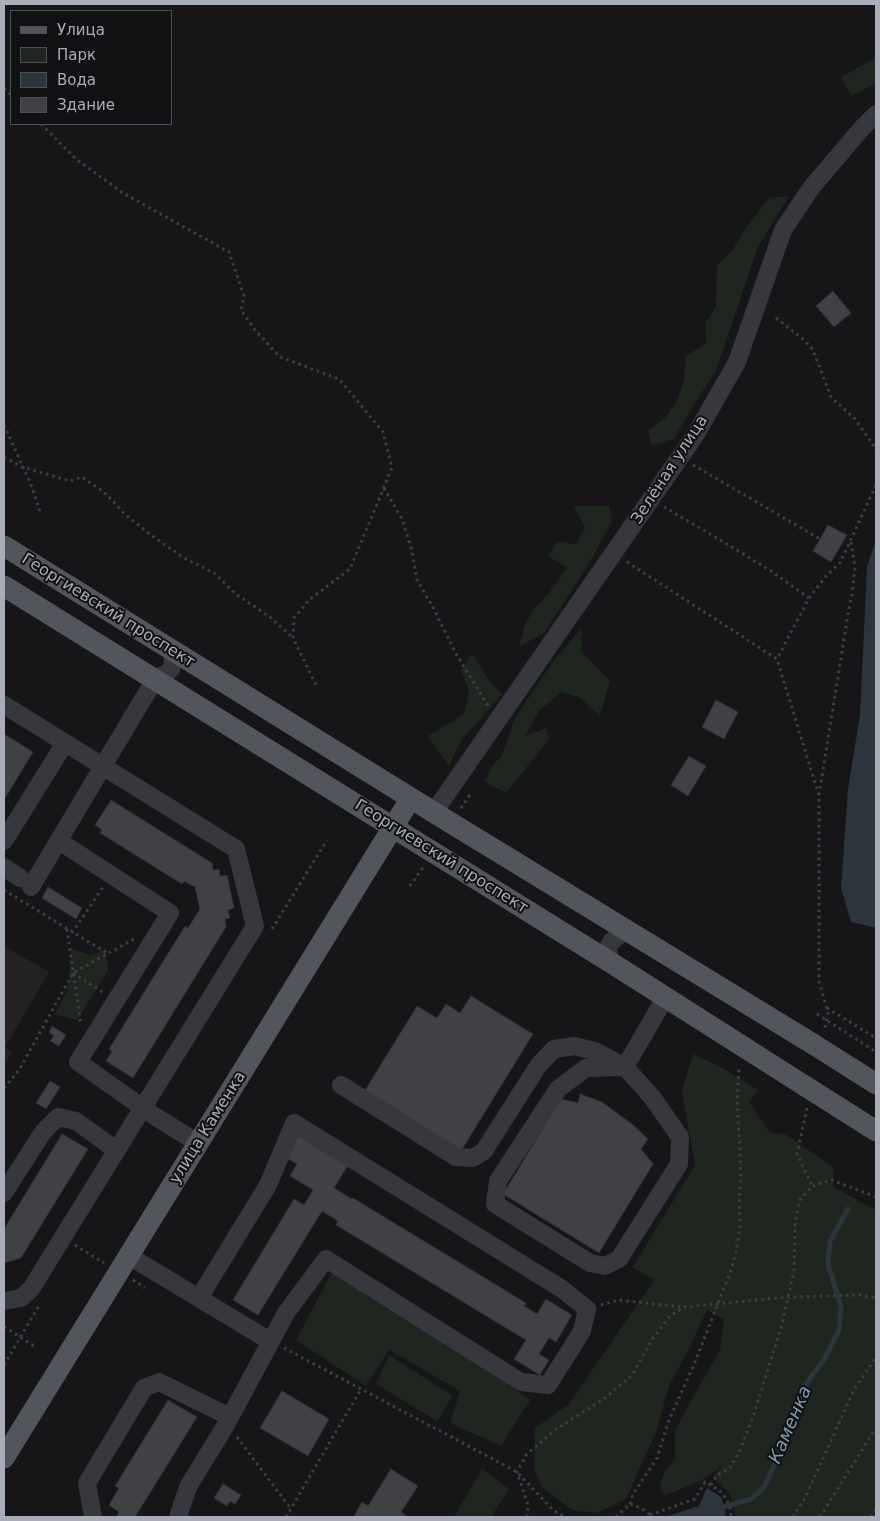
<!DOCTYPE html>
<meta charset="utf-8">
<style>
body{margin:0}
#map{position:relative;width:880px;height:1521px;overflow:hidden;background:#161618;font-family:"DejaVu Sans",sans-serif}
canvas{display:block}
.frame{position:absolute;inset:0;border:5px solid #a8adb8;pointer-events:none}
.legend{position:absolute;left:10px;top:10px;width:162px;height:115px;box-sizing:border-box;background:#111113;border:1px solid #4d4f55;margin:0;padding:6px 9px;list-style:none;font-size:15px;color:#a8adb8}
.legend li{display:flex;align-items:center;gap:10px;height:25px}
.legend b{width:25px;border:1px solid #4d4f55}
</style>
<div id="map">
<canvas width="880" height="1521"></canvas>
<div class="frame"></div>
<ul class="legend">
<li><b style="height:6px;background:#53555c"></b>Улица</li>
<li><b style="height:14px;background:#1e261f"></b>Парк</li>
<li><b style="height:14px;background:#2c353c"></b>Вода</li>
<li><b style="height:14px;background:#404145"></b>Здание</li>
</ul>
</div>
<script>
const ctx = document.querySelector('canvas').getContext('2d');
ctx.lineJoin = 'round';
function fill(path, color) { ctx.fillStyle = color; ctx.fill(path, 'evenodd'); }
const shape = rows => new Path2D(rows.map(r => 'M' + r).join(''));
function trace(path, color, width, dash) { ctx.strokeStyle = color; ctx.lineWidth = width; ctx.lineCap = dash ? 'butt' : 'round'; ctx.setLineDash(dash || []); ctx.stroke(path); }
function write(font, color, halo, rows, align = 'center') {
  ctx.font = font + ' "DejaVu Sans",sans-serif'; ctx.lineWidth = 4; ctx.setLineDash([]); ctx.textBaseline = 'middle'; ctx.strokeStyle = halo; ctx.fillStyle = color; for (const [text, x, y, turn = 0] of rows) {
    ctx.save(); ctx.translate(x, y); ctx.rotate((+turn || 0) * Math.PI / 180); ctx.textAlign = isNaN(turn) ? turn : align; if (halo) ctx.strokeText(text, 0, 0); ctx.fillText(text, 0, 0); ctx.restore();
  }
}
fill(shape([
 [4,946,49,972,5,1047,12,1052,4,1066]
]), '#222225');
fill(shape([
 [876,52,876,83,851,96,841,77,873,59],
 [789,196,757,249,716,371,698,398,674,439,651,445,648,430,665,418,677,401,684,380,686,356,706,343,705,323,716,307,717,265,732,251,746,228,769,198],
 [574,506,609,506,612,521,594,555,545,632,519,647,525,624,534,609,549,593,567,568,548,556,557,542,576,544,585,528],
 [582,628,581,651,610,681,600,716,579,697,561,692,539,711,525,736,546,728,549,739,506,793,485,782,492,766,502,756,515,718,554,660],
 [472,654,490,682,502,694,480,720,461,740,449,766,428,736,464,714,469,690,461,671],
 [106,948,108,971,77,1020,55,1014,68,989,72,949,91,955],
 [693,1054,719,1066,758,1090,749,1102,770,1133,785,1134,833,1167,833,1187,876,1210,876,1517,736,1517,730,1494,713,1476,724,1465,700,1481,664,1496,660,1486,664,1473,675,1459,675,1431,688,1406,720,1350,724,1320,707,1310,688,1351,670,1383,656,1432,626,1499,597,1513,572,1510,542,1487,534,1469,535,1428,569,1404,654,1280,633,1267,695,1165,682,1091],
 [333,1270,508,1384,530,1400,501,1446,450,1423,460,1391,389,1350,366,1386,296,1340],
 [389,1355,453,1396,437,1421,376,1384],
 [482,1469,509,1489,491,1517,454,1517]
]), '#1e261f');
fill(shape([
 [876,539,876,928,851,922,841,888,848,789,860,715,867,567],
 [707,1488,721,1497,726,1512,725,1517,665,1517,699,1506]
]), '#2c353c');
trace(shape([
 [724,1507,751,1499,764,1487,796,1420,799,1398,808,1381,825,1358,839,1330,841,1307,828,1264,830,1241,848,1209]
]), '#2c353c', 5);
const building = shape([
 [833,291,851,313,834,327,816,306,833,291],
 [828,525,847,535,831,562,813,551,828,525],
 [716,700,738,712,724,739,702,727,716,700],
 [4,734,33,752,4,800,4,734],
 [689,756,706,766,688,796,671,785,689,756],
 [111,800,212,863,213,870,219,869,220,876,227,875,234,908,228,910,230,918,225,919,226,927,133,1078,106,1061,112,1051,109,1049,185,926,188,928,200,909,195,887,184,881,182,884,100,833,102,830,95,825,111,800],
 [48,887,82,908,76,919,42,898,48,887],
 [471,996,533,1034,461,1151,364,1092,417,1006,437,1018,446,1004,460,1013,471,996],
 [52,1026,66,1035,59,1046,50,1041,54,1036,49,1032,52,1026],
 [50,1081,60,1087,46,1109,36,1103,50,1081],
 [580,1094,602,1102,632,1124,648,1139,641,1149,653,1164,599,1253,503,1194,561,1099,578,1103,580,1094],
 [62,1134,88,1149,21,1258,4,1263,4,1229,62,1134],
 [299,1135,348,1165,334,1188,352,1199,353,1198,526,1303,524,1306,537,1314,546,1299,572,1315,556,1342,549,1338,539,1354,549,1360,540,1375,514,1359,526,1340,336,1225,338,1221,322,1211,258,1315,233,1300,294,1199,304,1205,313,1190,290,1176,297,1164,285,1157,299,1135],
 [282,1391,329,1419,308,1456,260,1428,282,1391],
 [168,1400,197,1417,135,1517,116,1517,119,1512,109,1505,119,1488,115,1486,168,1400],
 [391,1469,418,1486,401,1512,408,1517,356,1517,354,1516,362,1502,368,1506,391,1469],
 [223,1484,241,1495,235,1504,230,1501,227,1506,214,1498,223,1484]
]);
fill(building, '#404145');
trace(building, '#303034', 1);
trace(shape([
 [4,88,11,95],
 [41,124,76,159,123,193,229,252,244,296,241,310,255,330,280,357,339,379,383,432,392,468,350,569,309,600,294,618,293,638,316,685],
 [776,318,804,340,813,350,831,397,855,419,876,449,876,453],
 [4,425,32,487,40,512],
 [4,457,22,467,70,481,82,477,104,492,126,515,151,535,184,558,214,573,237,595,270,617,293,638],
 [693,465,820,539],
 [384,488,402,519,412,551,417,580,433,607,455,652,488,706],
 [664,507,727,544,771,571,809,598,777,659],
 [627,562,777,659,819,796,819,981,828,1013,824,1031],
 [809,598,826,576,840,563,876,485],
 [819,795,849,608,852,594,855,568,851,542],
 [461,808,472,792],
 [410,886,424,866],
 [4,890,107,953],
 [67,929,81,1025],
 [272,929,327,840],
 [72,933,103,887],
 [73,973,104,993],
 [827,1008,876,1038],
 [4,1088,19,1070,73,973,134,939],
 [807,1108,797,1154,812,1186],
 [75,1245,104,1263],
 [133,1280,145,1288],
 [601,1305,618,1300,683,1307],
 [4,1327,34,1346],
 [284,1348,517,1472,554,1511,566,1517],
 [4,1365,40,1304],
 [237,1437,291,1509],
 [711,1485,716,1476,730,1468,740,1450,753,1417,781,1328,794,1271,795,1225,799,1201,812,1186,832,1180,876,1197],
 [630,1504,633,1494,657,1458,669,1420,693,1367,730,1273,736,1252,740,1227,739,1205,741,1174,737,1100,739,1067],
 [650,1515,695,1499,705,1482,719,1490,725,1497,730,1506,731,1517],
 [286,1517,361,1389],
 [527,1517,528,1505,517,1472,526,1455,555,1430,605,1398,633,1374,653,1338,670,1316,684,1307,788,1297,860,1295,876,1298],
 [616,1517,630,1504,641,1508,653,1517],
 [793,1517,806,1496,854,1390,876,1357],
 [820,1517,876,1428],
 [871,1517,876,1509]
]), '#3d3f44', 3, [2.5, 4]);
trace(shape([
 [4,705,236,849,255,926,31,1289,21,1298,4,1301],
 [434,812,696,434,737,362,783,230,811,188,862,128,876,114],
 [4,841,65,743],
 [59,841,170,913,78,1062,156,1117,198,1143],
 [4,867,20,878],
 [31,887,155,679,166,674,171,669,173,663,172,650],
 [610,962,608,948,611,942,622,933,630,933],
 [341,1085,456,1157,473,1158,484,1151,538,1066,554,1049,574,1046,595,1051,625,1067,652,1097,680,1137,679,1164,619,1259,605,1266,590,1263,495,1204,498,1181,558,1089,586,1068,625,1067,665,998],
 [4,1193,43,1132,58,1117,76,1121,116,1150],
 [129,1256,270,1341],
 [93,1517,87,1483,144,1388,159,1382,230,1417],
 [178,1517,188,1487,227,1423,286,1313,326,1259,521,1382,548,1385,582,1331,587,1309,562,1289,294,1123,268,1185,199,1298]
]), '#37383d', 18);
trace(shape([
 [4,546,451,823,813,1044],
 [4,586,610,962,805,1086],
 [4,1458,411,798]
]), '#53555c', 21);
trace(shape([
 [817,1014,876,1052]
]), '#3d3f44', 3, [2.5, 4]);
trace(shape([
 [813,1044,876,1084],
 [805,1086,876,1131]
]), '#53555c', 21);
write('16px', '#a8adb8', '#111113', [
 ["Зелёная улица",670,470,-57],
 ["Георгиевский проспект",108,611,32],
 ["Георгиевский проспект",441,857,32],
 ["улица Каменка",208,1128,-58]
]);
write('italic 18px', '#7f9bb3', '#111113', [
 ["Каменка",791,1425,-67]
]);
</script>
